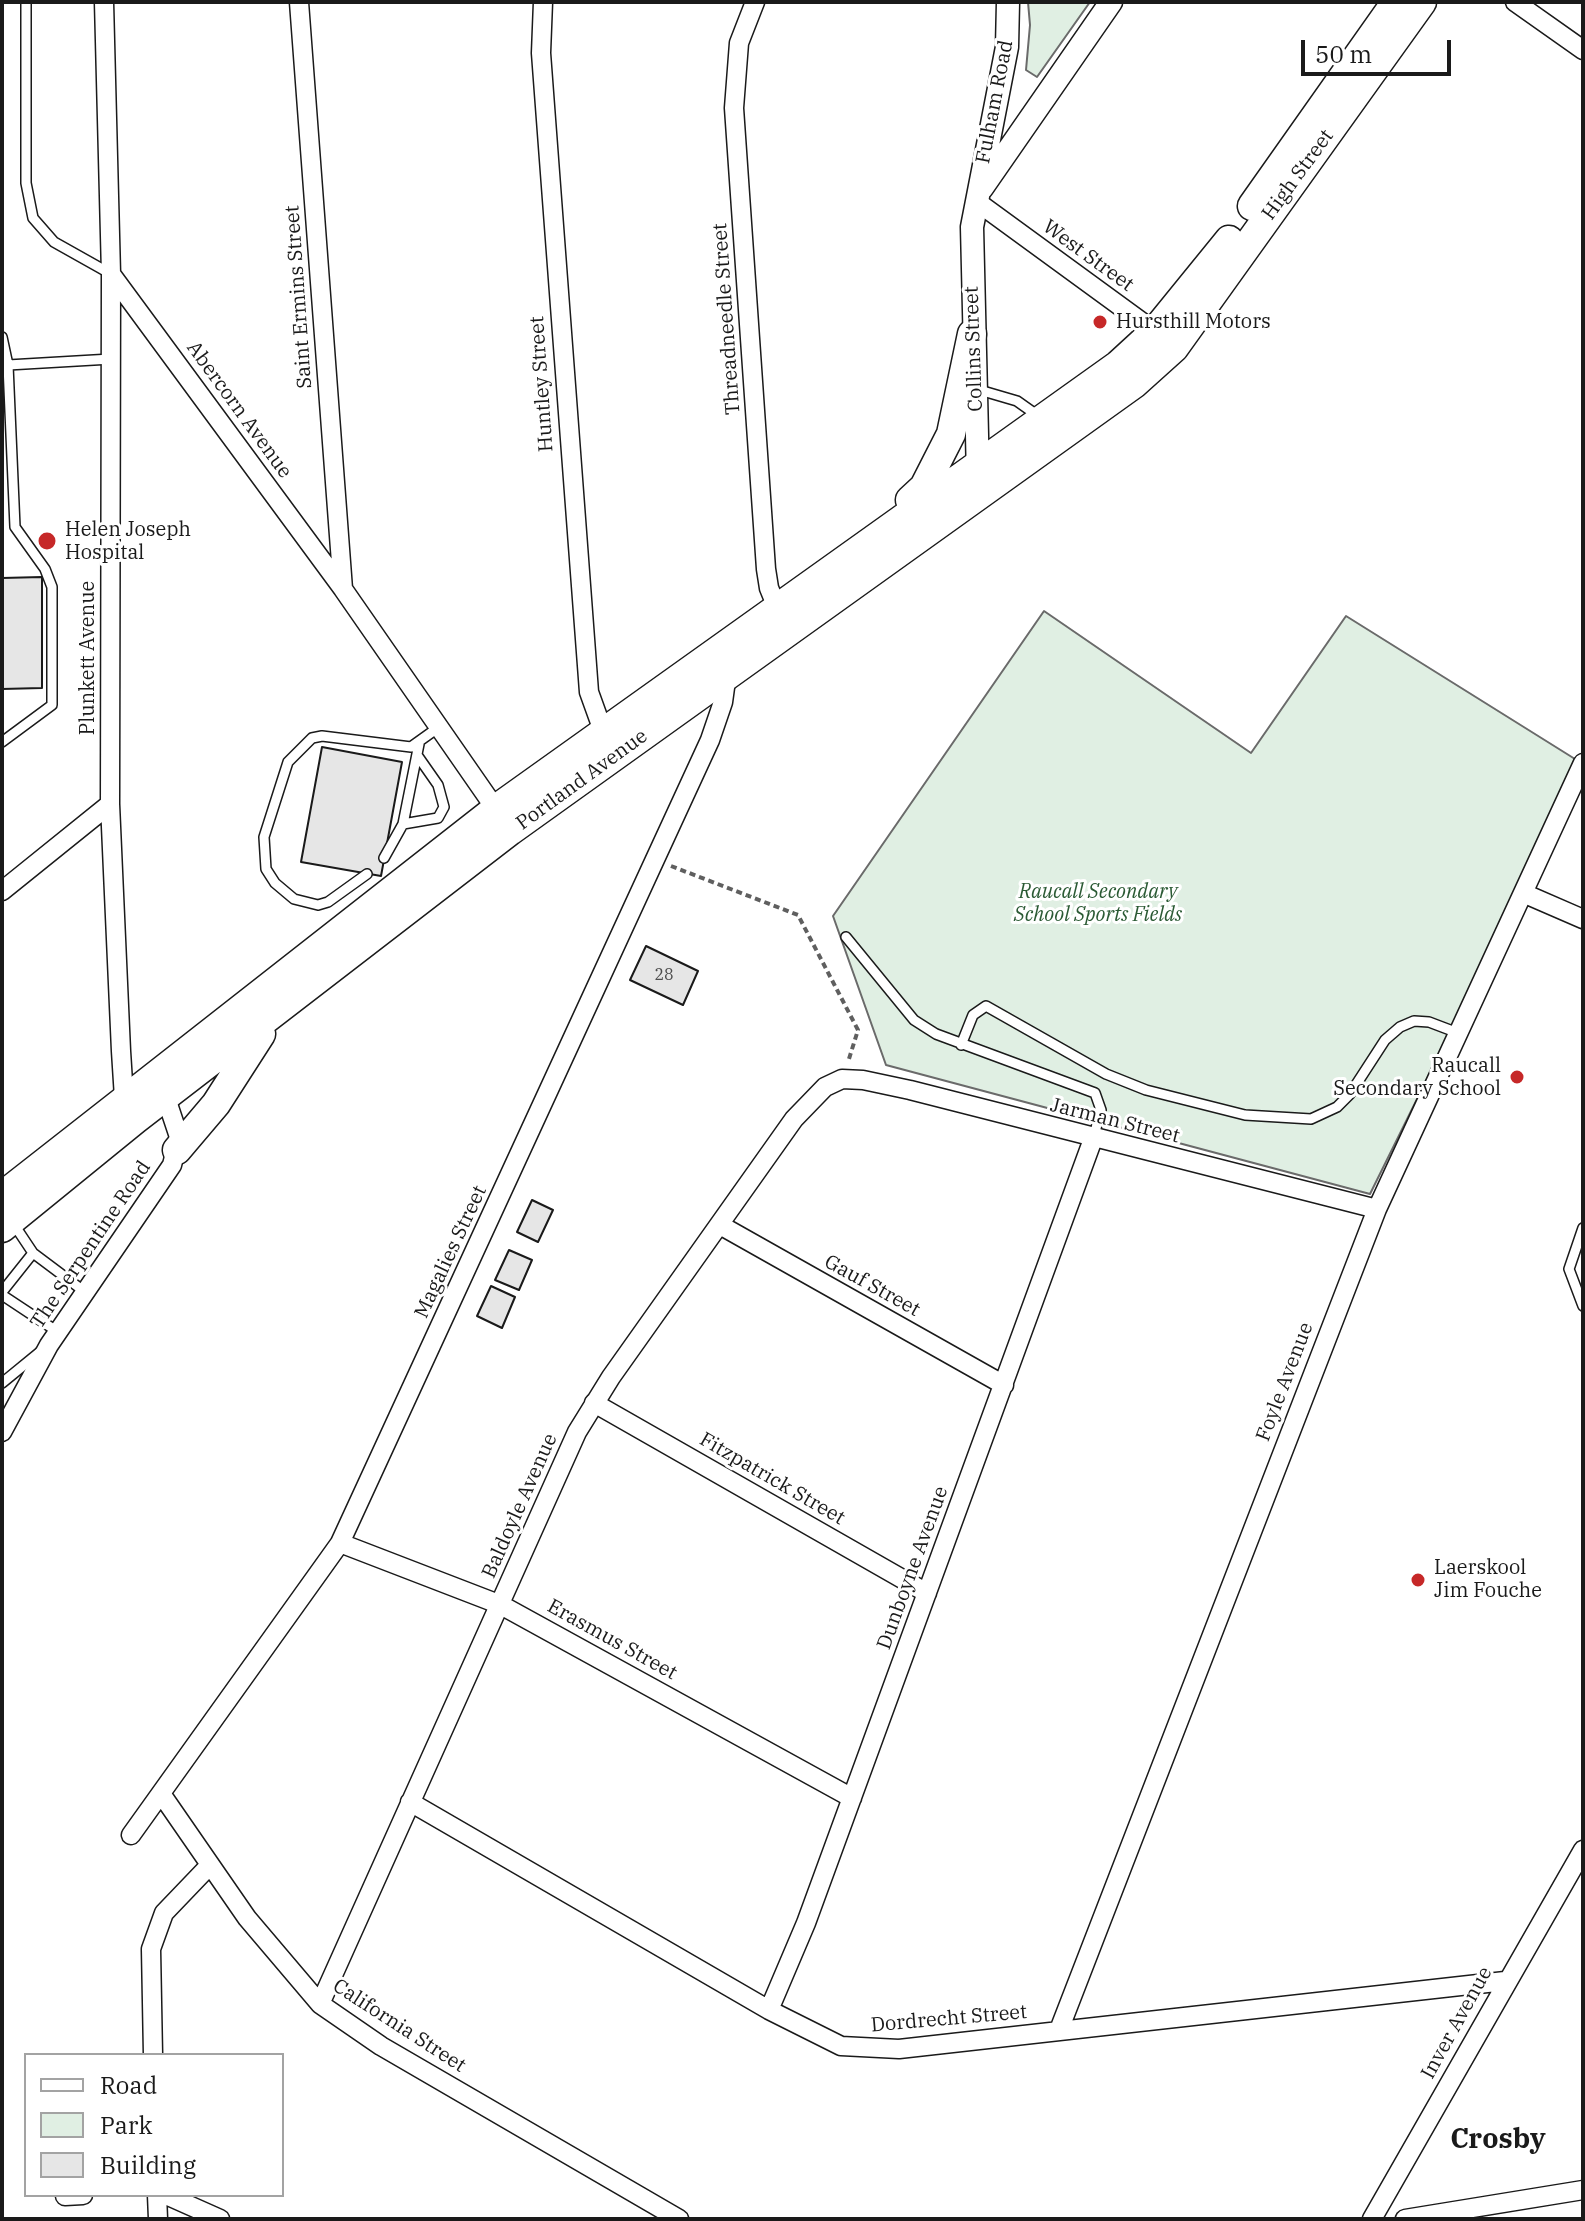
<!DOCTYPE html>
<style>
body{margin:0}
#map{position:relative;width:1585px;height:2221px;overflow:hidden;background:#fff;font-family:"IBM Plex Serif",serif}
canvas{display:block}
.frame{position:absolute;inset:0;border:4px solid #1a1a1a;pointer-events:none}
.legend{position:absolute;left:24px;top:2053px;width:260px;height:144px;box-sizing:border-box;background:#fff;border:2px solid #a3a3a3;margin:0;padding:10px 14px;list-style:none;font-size:24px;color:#1a1a1a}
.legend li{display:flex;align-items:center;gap:16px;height:40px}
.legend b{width:40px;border:2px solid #a3a3a3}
.scale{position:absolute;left:1301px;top:40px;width:150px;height:36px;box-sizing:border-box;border:4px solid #1a1a1a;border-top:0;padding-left:10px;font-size:24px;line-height:28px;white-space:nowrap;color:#1a1a1a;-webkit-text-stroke:6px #fff;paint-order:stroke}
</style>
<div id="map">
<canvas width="1585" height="2221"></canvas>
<div class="frame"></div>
<ul class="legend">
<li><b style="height:10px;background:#fff"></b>Road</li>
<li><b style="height:22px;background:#e0efe3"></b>Park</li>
<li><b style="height:22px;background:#e6e6e6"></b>Building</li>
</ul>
<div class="scale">50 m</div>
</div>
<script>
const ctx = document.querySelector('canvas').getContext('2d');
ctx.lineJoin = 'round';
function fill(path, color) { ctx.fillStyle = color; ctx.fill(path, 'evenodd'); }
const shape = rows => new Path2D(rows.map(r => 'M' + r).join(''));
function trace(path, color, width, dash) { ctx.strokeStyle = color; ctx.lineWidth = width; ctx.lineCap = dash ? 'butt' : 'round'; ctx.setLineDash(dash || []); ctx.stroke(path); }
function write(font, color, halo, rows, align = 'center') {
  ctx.font = font + ' "IBM Plex Serif",serif'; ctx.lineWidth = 6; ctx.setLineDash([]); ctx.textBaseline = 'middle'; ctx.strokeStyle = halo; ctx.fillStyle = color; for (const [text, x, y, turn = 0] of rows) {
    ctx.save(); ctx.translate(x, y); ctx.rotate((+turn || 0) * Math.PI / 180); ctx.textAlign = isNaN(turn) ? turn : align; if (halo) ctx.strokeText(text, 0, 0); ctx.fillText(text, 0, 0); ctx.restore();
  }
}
const green = shape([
 [1028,2,1090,2,1037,77,1026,70,1030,25,1028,2],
 [1044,611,1251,753,1346,616,1583,764,1370,1194,886,1065,833,916,1044,611]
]);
fill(green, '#e0efe3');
trace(green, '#6a6a6a', 2);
const building = shape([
 [42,577,42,688,2,689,2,578,42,577],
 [322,747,402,762,381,876,301,862,322,747],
 [646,946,698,971,683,1005,630,980,646,946],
 [532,1200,553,1210,538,1242,517,1232,532,1200],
 [509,1250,532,1260,519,1290,495,1280,509,1250],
 [491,1286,515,1297,502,1328,477,1316,491,1286]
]);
fill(building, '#e6e6e6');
trace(building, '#1a1a1a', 2);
const service = shape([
 [26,2,26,183,33,218,54,242,111,274],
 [2,337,8,365,3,365],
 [976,389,1017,401,1041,418],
 [2,742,52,705,52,587,45,569,15,527,8,365,111,359],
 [403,824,438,818,444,807,438,785,417,755],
 [384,858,403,824,419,744],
 [367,874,328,902,318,905,294,899,275,883,266,869,264,837,288,762,312,738,322,736,411,747,439,727],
 [846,937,914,1020,936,1034,1095,1093,1101,1110,1093,1139],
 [961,1045,973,1015,986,1006,1106,1074,1146,1090,1245,1115,1311,1119,1337,1107,1350,1094,1385,1040,1400,1027,1414,1021,1429,1022,1458,1033],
 [1583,1228,1569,1269,1583,1306],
 [33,1253,85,1292],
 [2,1292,33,1253,13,1223],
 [2,1295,58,1332],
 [2,1383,40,1352]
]);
const minor = shape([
 [104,2,111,274,110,804,121,1051,124,1098,129,1106],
 [299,2,343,589],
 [543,2,541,53,589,692,607,742],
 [755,2,739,43,734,108,766,569,769,588,780,615],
 [1515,2,1583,50],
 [976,201,1161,336],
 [111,274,343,589,502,818],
 [2,891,110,804],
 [1523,893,1583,919],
 [720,1225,1004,1385],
 [594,1403,927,1593],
 [2,1432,49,1345,172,1165,179,1137,163,1089],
 [340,1543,501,1605,852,1798],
 [162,1795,247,1918,320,2004,381,2046,679,2219],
 [410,1802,769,2010,841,2046,899,2049,1505,1981],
 [131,1835,340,1543,710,740,723,702,727,673],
 [320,2004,577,1432,611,1377,794,1119,825,1087,842,1079,863,1080,910,1090,1377,1209],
 [769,2010,806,1923,1093,1139],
 [1059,2030,1377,1209,1583,763],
 [153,2055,151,1949,164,1913,210,1865],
 [157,2195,158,2219],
 [166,2195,220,2219],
 [65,2196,83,2195],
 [1372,2219,1583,1850],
 [1405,2219,1583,2190]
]);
const tertiary = shape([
 [982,188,1111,2],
 [978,477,972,227,1007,47,1008,2]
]);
const primary = shape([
 [1252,206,1396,2],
 [910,500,924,487,951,434,972,334],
 [177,1150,216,1104,261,1034],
 [2,1196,496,809,1118,365,1155,331,1229,240],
 [2,1228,136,1119,510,831,1134,384,1174,348,1422,2]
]);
trace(service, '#1a1a1a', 12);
trace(minor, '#1a1a1a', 21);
trace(tertiary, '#1a1a1a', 25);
trace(primary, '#1a1a1a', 31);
trace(shape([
 [671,866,798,915,858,1030,848,1062]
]), '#5f5f5f', 4, [6, 4]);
trace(service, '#fff', 9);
trace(minor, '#fff', 18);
trace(tertiary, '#fff', 22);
trace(primary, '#fff', 28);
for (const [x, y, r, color] of [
 [1100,322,8,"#c62828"],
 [47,541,10,"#c62828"],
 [1517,1077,8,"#c62828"],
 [1418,1580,8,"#c62828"]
]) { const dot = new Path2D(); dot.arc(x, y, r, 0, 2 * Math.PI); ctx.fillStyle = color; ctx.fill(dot); trace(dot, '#fff', 3); }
write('16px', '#4d4d4d', null, [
 ["28",664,975]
]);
write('20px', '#1a1a1a', '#fff', [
 ["Fulham Road",995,102,-79],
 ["High Street",1298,175,-54],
 ["West Street",1088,256,36],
 ["Saint Ermins Street",299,297,-94],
 ["Threadneedle Street",727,319,-94],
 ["Collins Street",974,349,-92],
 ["Huntley Street",542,384,-94],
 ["Abercorn Avenue",239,410,54],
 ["Plunkett Avenue",88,658,-90],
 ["Portland Avenue",582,780,-36],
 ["Jarman Street",1115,1121,14],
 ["The Serpentine Road",91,1245,-56],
 ["Magalies Street",451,1252,-65],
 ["Gauf Street",872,1286,29],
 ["Foyle Avenue",1285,1382,-69],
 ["Fitzpatrick Street",772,1479,30],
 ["Baldoyle Avenue",520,1506,-66],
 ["Dunboyne Avenue",913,1568,-70],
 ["Erasmus Street",612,1640,29],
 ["Dordrecht Street",949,2019,-5],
 ["Inver Avenue",1457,2023,-61],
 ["California Street",399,2026,33]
]);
write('20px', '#1a1a1a', '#fff', [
 ["Hursthill Motors",1116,322],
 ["Helen Joseph",65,530],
 ["Hospital",65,553],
 ["Raucall",1501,1066,"right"],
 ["Secondary School",1501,1089,"right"],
 ["Laerskool",1434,1568],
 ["Jim Fouche",1434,1591]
], 'left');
write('italic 20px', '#2b5a34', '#fff', [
 ["Raucall Secondary",1098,892],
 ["School Sports Fields",1098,915]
]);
write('bold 28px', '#1a1a1a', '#fff', [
 ["Crosby",1498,2140]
]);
</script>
